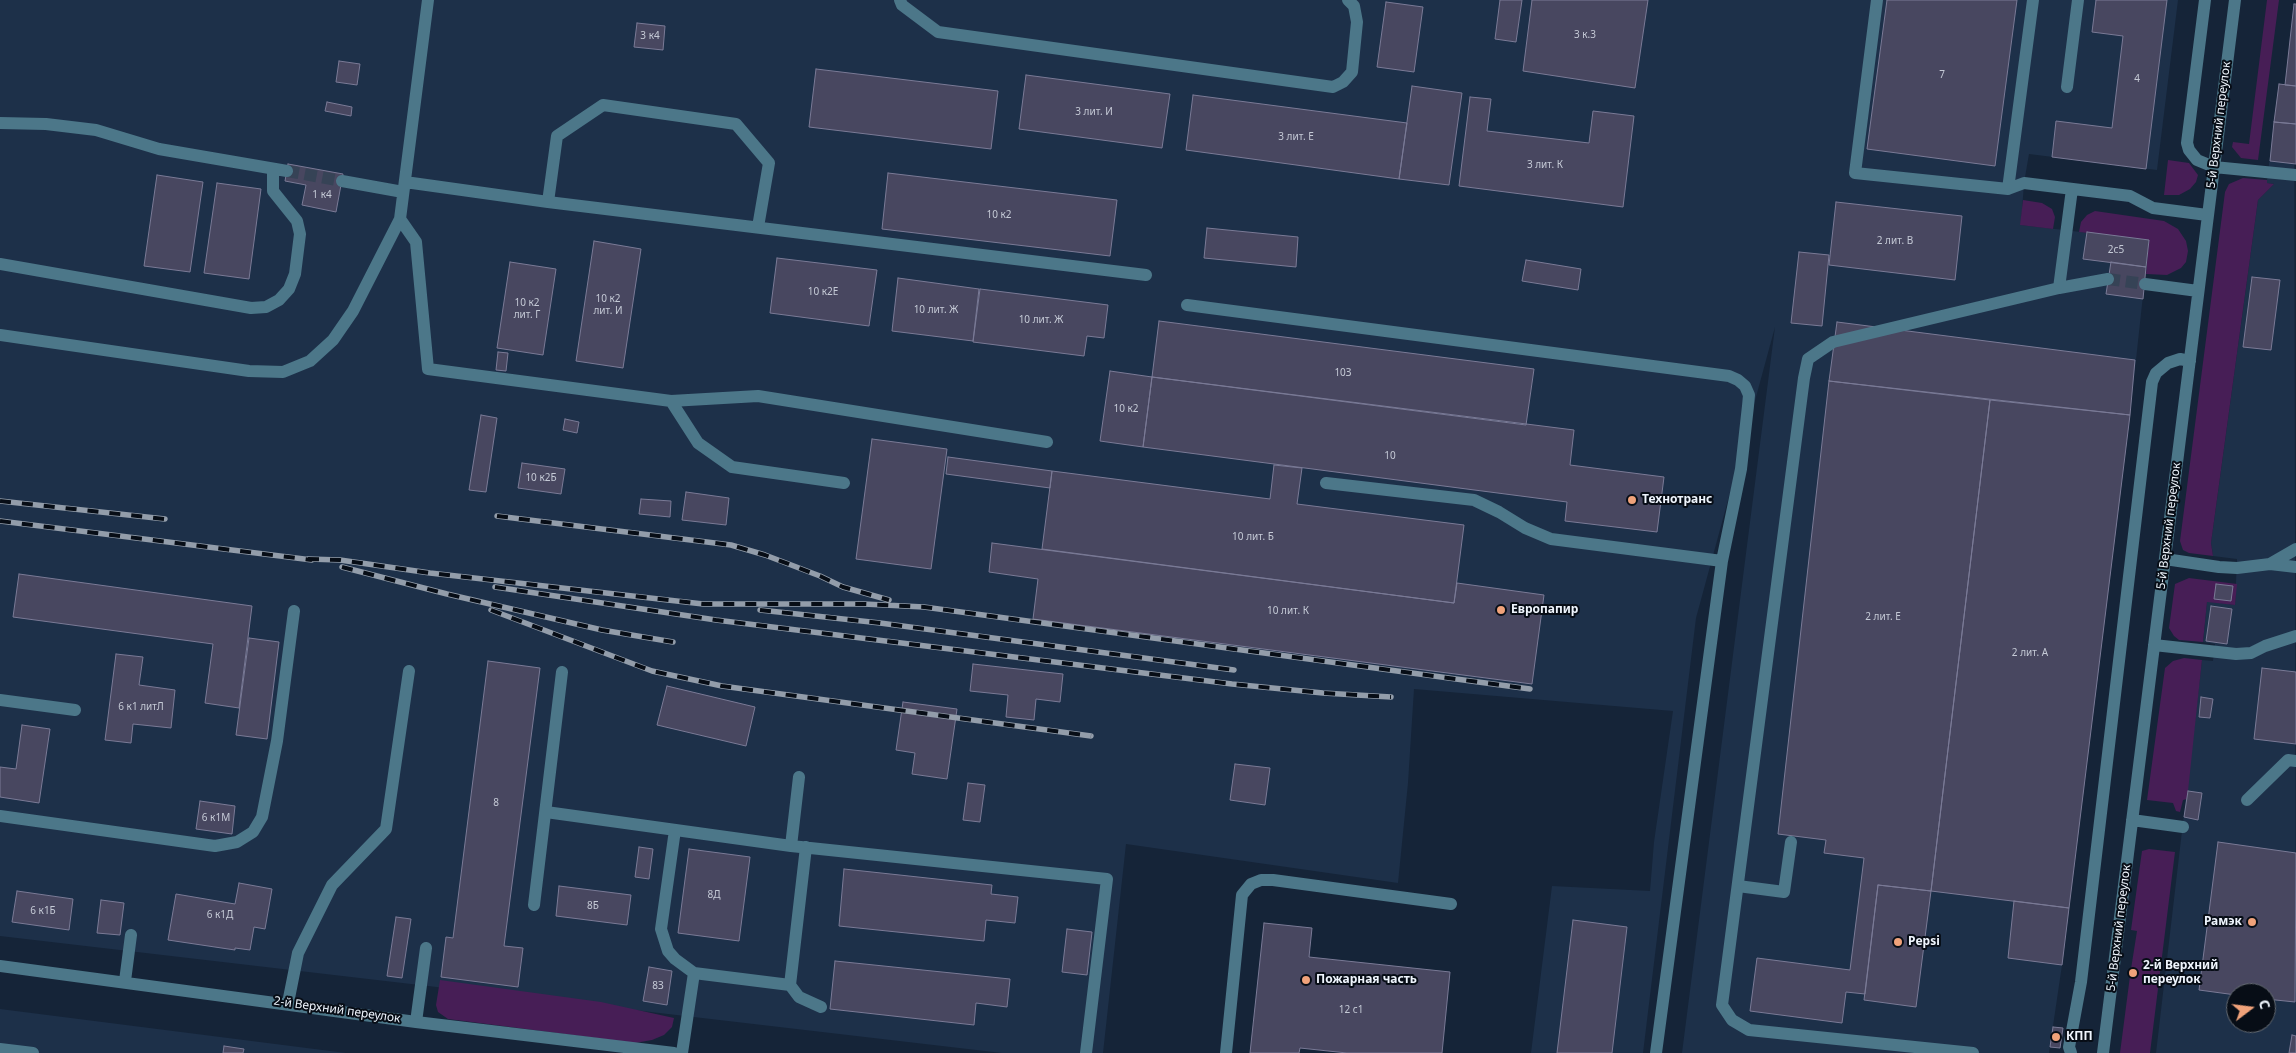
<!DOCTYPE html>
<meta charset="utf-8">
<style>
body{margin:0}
#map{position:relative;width:2296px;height:1053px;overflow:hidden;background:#152438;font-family:"Noto Sans",sans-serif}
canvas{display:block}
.north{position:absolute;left:2226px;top:983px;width:50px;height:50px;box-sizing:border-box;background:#070d16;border:1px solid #646a72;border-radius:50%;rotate:75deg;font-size:14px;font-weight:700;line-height:20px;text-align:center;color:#eff5fd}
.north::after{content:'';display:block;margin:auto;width:18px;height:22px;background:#f0a27a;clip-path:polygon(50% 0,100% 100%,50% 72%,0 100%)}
</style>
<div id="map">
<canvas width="2296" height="1053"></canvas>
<div class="north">С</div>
</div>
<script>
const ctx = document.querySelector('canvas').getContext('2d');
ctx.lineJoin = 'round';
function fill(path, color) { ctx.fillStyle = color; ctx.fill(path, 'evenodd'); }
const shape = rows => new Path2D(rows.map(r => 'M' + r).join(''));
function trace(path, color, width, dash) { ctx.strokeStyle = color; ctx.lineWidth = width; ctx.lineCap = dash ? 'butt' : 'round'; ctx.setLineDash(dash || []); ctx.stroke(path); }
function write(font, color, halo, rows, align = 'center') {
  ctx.font = font + ' "Noto Sans",sans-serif'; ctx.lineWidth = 4; ctx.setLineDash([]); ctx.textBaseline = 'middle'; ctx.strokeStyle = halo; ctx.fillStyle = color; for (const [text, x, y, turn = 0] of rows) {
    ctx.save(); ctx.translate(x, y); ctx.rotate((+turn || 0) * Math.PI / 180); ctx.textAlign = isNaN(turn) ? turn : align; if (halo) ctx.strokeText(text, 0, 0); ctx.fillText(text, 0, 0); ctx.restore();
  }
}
fill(shape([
 [0,0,2178,0,2157,170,2029,154,2024,183,2021,225,2149,240,2130,415,2062,965,2049,1053,1682,1053,1775,327,1696,618,1643,1053,1531,1053,1552,886,1650,891,1654,842,1673,711,1414,689,1408,783,1398,883,1126,844,1103,1053,1002,1053,0,936],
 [2294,0,2296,1053,2156,1053,2202,660,2213,661,2214,652,2215,644,2203,642,2207,601,2235,605,2237,559,2213,556,2211,543,2258,200,2274,184,2267,183,2267,180,2279,84,2285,85],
 [2236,993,2266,993,2266,1023,2236,1023],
 [0,1009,346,1053,0,1053]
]), '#1d3049');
fill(shape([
 [2267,0,2279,0,2258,160,2241,158,2232,147,2233,142,2249,144],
 [2168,160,2189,163,2198,175,2196,182,2190,189,2179,195,2164,195],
 [2243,178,2267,180,2267,183,2274,184,2258,200,2211,543,2213,556,2189,553,2183,550,2180,541,2225,192,2229,184],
 [2023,200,2042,203,2052,209,2055,217,2053,229,2020,225],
 [2095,211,2164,221,2178,229,2186,241,2188,251,2186,262,2181,268,2167,275,2146,274,2149,240,2079,232,2081,222,2087,215],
 [2189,578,2237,584,2235,605,2207,602,2203,642,2179,640,2174,636,2169,628,2175,584],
 [2184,658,2202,660,2188,791,2187,799,2183,800,2180,812,2176,811,2173,803,2147,800,2165,668,2173,661],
 [2149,849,2175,852,2150,1053,2120,1053,2130,976,2136,976,2137,970,2131,969,2137,931,2131,930,2142,851],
 [440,980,601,1002,674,1018,672,1027,664,1035,652,1040,635,1043,448,1019,438,1012,436,1005]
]), '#471e56');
const building = shape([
 [1500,0,1522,0,1516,42,1495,39,1500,0],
 [1532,0,1648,0,1635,88,1523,71,1532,0],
 [1887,0,2017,0,1995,166,1867,149,1887,0],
 [2096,0,2167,0,2146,169,2052,157,2056,121,2112,128,2123,36,2092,32,2096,0],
 [1386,2,1423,7,1414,72,1377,67,1386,2],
 [2294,4,2296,4,2296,86,2285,85,2294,4],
 [637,23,665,26,663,50,634,47,637,23],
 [339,61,360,64,357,85,336,82,339,61],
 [816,69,998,91,991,149,809,127,816,69],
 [1026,75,1170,94,1162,148,1019,129,1026,75],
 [2279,84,2296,86,2296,124,2274,122,2279,84],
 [1412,86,1462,93,1449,185,1399,179,1412,86],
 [1193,95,1407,123,1399,179,1186,150,1193,95],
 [1470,97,1491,99,1487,131,1589,143,1593,111,1634,116,1623,207,1459,186,1470,97],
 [327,102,352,107,351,116,325,111,327,102],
 [2274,122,2296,124,2296,164,2270,161,2274,122],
 [288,164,343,174,336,212,302,205,306,185,285,181,288,164],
 [888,173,1117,200,1110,256,882,229,888,173],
 [157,175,203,182,190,272,144,266,157,175],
 [217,183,261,189,249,279,204,273,217,183],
 [1836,202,1962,216,1955,280,1829,265,1836,202],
 [1207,228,1298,237,1296,267,1204,258,1207,228],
 [2087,232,2149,240,2146,267,2083,259,2087,232],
 [594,241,641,249,623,368,576,361,594,241],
 [1799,252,1829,255,1822,326,1791,323,1799,252],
 [777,258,877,270,869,326,770,313,777,258],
 [1526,260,1581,269,1578,290,1522,281,1526,260],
 [510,262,556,269,543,355,497,348,510,262],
 [2111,262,2146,267,2143,299,2106,294,2111,262],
 [2252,277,2280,280,2271,350,2243,347,2252,277],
 [898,278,979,289,973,341,892,331,898,278],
 [980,289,1108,305,1104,338,1087,336,1084,356,973,342,980,289],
 [1159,321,1534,369,1526,425,1152,377,1159,321],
 [1837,322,2135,360,2130,415,1829,381,1837,322],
 [498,352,508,353,506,371,496,370,498,352],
 [1110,371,1152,377,1143,447,1100,441,1110,371],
 [1152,377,1574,430,1570,465,1664,477,1657,532,1565,521,1567,502,1143,447,1152,377],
 [1829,381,1990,400,1931,891,1878,885,1865,994,1846,992,1842,1023,1750,1011,1757,958,1850,970,1864,858,1824,853,1826,840,1778,834,1829,381],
 [1990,400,2130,415,2069,908,1931,891,1990,400],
 [481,415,497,418,486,492,469,490,481,415],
 [565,419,579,422,577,433,563,430,565,419],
 [872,439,947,449,931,569,856,559,872,439],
 [948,457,1052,471,1050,488,946,474,948,457],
 [522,463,565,469,561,494,518,488,522,463],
 [1274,465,1302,468,1297,504,1464,525,1454,603,1042,549,1052,471,1270,499,1274,465],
 [686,492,729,498,726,525,682,520,686,492],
 [641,499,671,501,670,517,639,514,641,499],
 [992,543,1454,603,1457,583,1544,595,1532,684,1033,619,1038,579,989,572,992,543],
 [19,574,252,606,239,708,205,703,213,644,13,617,19,574],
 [2216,584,2233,586,2231,601,2214,599,2216,584],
 [2211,606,2232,609,2227,644,2206,641,2211,606],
 [249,638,279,642,267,739,236,735,249,638],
 [116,654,143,657,139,685,175,690,171,728,133,724,131,743,105,740,116,654],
 [488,661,540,668,504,946,523,948,518,987,441,977,446,937,453,938,488,661],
 [973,664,1063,674,1060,702,1036,699,1034,720,1006,717,1008,695,970,691,973,664],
 [2262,668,2296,672,2296,744,2254,739,2262,668],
 [667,686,755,707,746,746,657,725,667,686],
 [2201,697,2213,699,2210,718,2199,717,2201,697],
 [903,702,957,709,947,779,912,774,915,753,896,750,903,702],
 [22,725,50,729,39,803,0,797,0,767,16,769,22,725],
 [1235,764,1270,768,1265,805,1230,800,1235,764],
 [968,783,985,785,980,822,963,820,968,783],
 [2188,791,2202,793,2198,820,2184,817,2188,791],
 [200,801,235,806,232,834,196,829,200,801],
 [2218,842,2296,853,2295,1002,2266,999,2266,993,2236,993,2236,995,2199,990,2218,842],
 [639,847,653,849,649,879,635,877,639,847],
 [689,849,750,857,739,941,678,933,689,849],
 [844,869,992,885,991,894,1018,897,1015,923,986,920,984,941,839,926,844,869],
 [239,883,272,889,265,929,254,927,250,950,235,948,235,950,168,940,176,894,235,904,239,883],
 [1878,885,1931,891,1916,1007,1864,1000,1878,885],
 [559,886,631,895,627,925,556,916,559,886],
 [17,891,73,899,69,930,12,922,17,891],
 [101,900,124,903,120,935,97,933,101,900],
 [2014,901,2069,908,2062,965,2008,958,2014,901],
 [396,917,411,919,402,978,387,976,396,917],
 [1573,920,1627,927,1612,1053,1557,1053,1573,920],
 [1264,923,1312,928,1309,957,1450,972,1442,1053,1347,1053,1300,1048,1299,1053,1250,1053,1264,923],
 [1067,929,1092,932,1087,975,1062,972,1067,929],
 [835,961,1010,979,1007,1007,976,1003,974,1025,830,1009,835,961],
 [649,967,672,971,667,1005,643,1001,649,967],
 [2053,1027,2063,1028,2060,1048,2050,1047,2053,1027],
 [2292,1035,2296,1036,2296,1053,2289,1053,2292,1035],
 [224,1046,244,1049,243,1053,223,1053,224,1046]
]);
fill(building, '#484760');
trace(building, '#7a7a96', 1);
trace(shape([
 [287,171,342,181],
 [2108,279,2145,284]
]), '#364356', 12, [12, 6]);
trace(shape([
 [900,0,902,5,938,32,1333,87,1343,82,1352,72,1357,22,1354,6,1348,0],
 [1877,0,1855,173,2008,189,2024,183,2130,196,2153,208,2207,215],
 [2205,0,2187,143,2189,150,2197,160,2214,167,2296,175],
 [2067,87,2078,0],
 [0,123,46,124,96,130,159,149,287,171],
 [342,181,403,192],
 [405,182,548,202,557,136,603,105,736,124,769,163,758,227],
 [2008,189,2033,0],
 [548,202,1146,275],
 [400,219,416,242,428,369,671,401,758,396,1047,442],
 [0,264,251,308,266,307,279,300,289,289,295,274,300,234,297,221,273,191,273,169],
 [2145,284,2198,291],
 [2059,288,2072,189],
 [1187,305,1729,376,1738,380,1745,386,1749,395,1748,406,1741,469,1722,561],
 [0,335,249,371,283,372,310,361,333,340,353,311,400,219,428,0],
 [671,401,698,443,732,467,844,483],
 [1326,483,1474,500,1499,512,1525,528,1551,539,1722,561,1656,1053],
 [2165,559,2219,567,2237,568,2270,564,2296,567],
 [2270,564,2296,549],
 [2154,645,2236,654,2251,653,2265,646,2296,636],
 [0,700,75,710],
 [2247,800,2288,760,2296,761],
 [546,812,791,846,1107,879,1086,1053],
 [0,816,215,846,237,842,253,832,262,817,277,741,294,611],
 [2132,820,2183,827],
 [675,830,661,929,668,951,675,959,694,973,682,1053],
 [791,846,799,777],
 [1738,886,1784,892,1791,842],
 [534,905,562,672],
 [0,966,416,1022,674,1053],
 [694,973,790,985,806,847],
 [125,981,131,935],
 [790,985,799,997,821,1007],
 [288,1003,298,953,332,885,386,829,409,671],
 [416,1022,426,948],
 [0,1049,33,1053],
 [1226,1053,1242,895,1251,884,1261,880,1273,880,1451,904],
 [1973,1053,1749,1030,1732,1020,1722,1005,1804,378,1808,359,1833,342,2059,288,2108,279],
 [2071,1053,2069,1047,2081,982,2152,382,2156,373,2168,363,2180,359,2190,361],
 [2103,1053,2235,0]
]), '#4c7789', 12);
const rail = shape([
 [0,501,165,519],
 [497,516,731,545,765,555,820,576,843,587,889,600],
 [0,521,312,560],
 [308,559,340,560,430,573,703,604,864,604,924,607,1530,689],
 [342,567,447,594,602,630,673,642],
 [495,587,716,620,1232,684,1323,693,1391,697],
 [491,610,652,671,722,686,1091,736],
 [760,610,880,623,1234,670]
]);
trace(rail, '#939daa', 5.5);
trace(rail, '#070d16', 4, [11]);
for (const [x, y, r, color] of [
 [1632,500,5,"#f0a27a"],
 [1501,610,5,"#f0a27a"],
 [2252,922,5,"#f0a27a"],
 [1898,942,5,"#f0a27a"],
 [2133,973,5,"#f0a27a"],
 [1306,980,5,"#f0a27a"],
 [2056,1037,5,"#f0a27a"]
]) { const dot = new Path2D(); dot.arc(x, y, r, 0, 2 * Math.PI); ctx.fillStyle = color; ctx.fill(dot); trace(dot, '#070d16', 2); }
write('10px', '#c5cad6', null, [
 ["3 к.3",1585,35],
 ["3 к4",650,36],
 ["7",1942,75],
 ["4",2137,79],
 ["3 лит. И",1094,112],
 ["3 лит. Е",1296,137],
 ["3 лит. К",1545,165],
 ["1 к4",322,195],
 ["10 к2",999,215],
 ["2 лит. В",1895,241],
 ["2с5",2116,250],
 ["10 к2Е",823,292],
 ["10 к2",608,299],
 ["лит. И",608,311],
 ["10 к2",527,303],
 ["лит. Г",527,315],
 ["10 лит. Ж",936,310],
 ["10 лит. Ж",1041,320],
 ["10З",1343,373],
 ["10 к2",1126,409],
 ["10",1390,456],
 ["10 к2Б",541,478],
 ["10 лит. Б",1253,537],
 ["10 лит. К",1288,611],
 ["2 лит. Е",1883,617],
 ["2 лит. А",2030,653],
 ["6 к1 литЛ",141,707],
 ["8",496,803],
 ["6 к1М",216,818],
 ["8Д",714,895],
 ["8Б",593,906],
 ["6 к1Б",43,911],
 ["6 к1Д",220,915],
 ["8З",658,986],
 ["12 с1",1351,1010]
]);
write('12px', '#eff5fd', '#070d16', [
 ["5-й Верхний переулок",2219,125,-83],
 ["5-й Верхний переулок",2169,526,-83],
 ["5-й Верхний переулок",2119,928,-83],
 ["2-й Верхний переулок",337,1010,8]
]);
write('bold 12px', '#eff5fd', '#070d16', [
 ["Технотранс",1642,500],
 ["Европапир",1511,610],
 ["Рамэк",2242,922,"right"],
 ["Pepsi",1908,942],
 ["2-й Верхний",2143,966],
 ["переулок",2143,980],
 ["Пожарная часть",1316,980],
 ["КПП",2066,1037]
], 'left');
</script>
